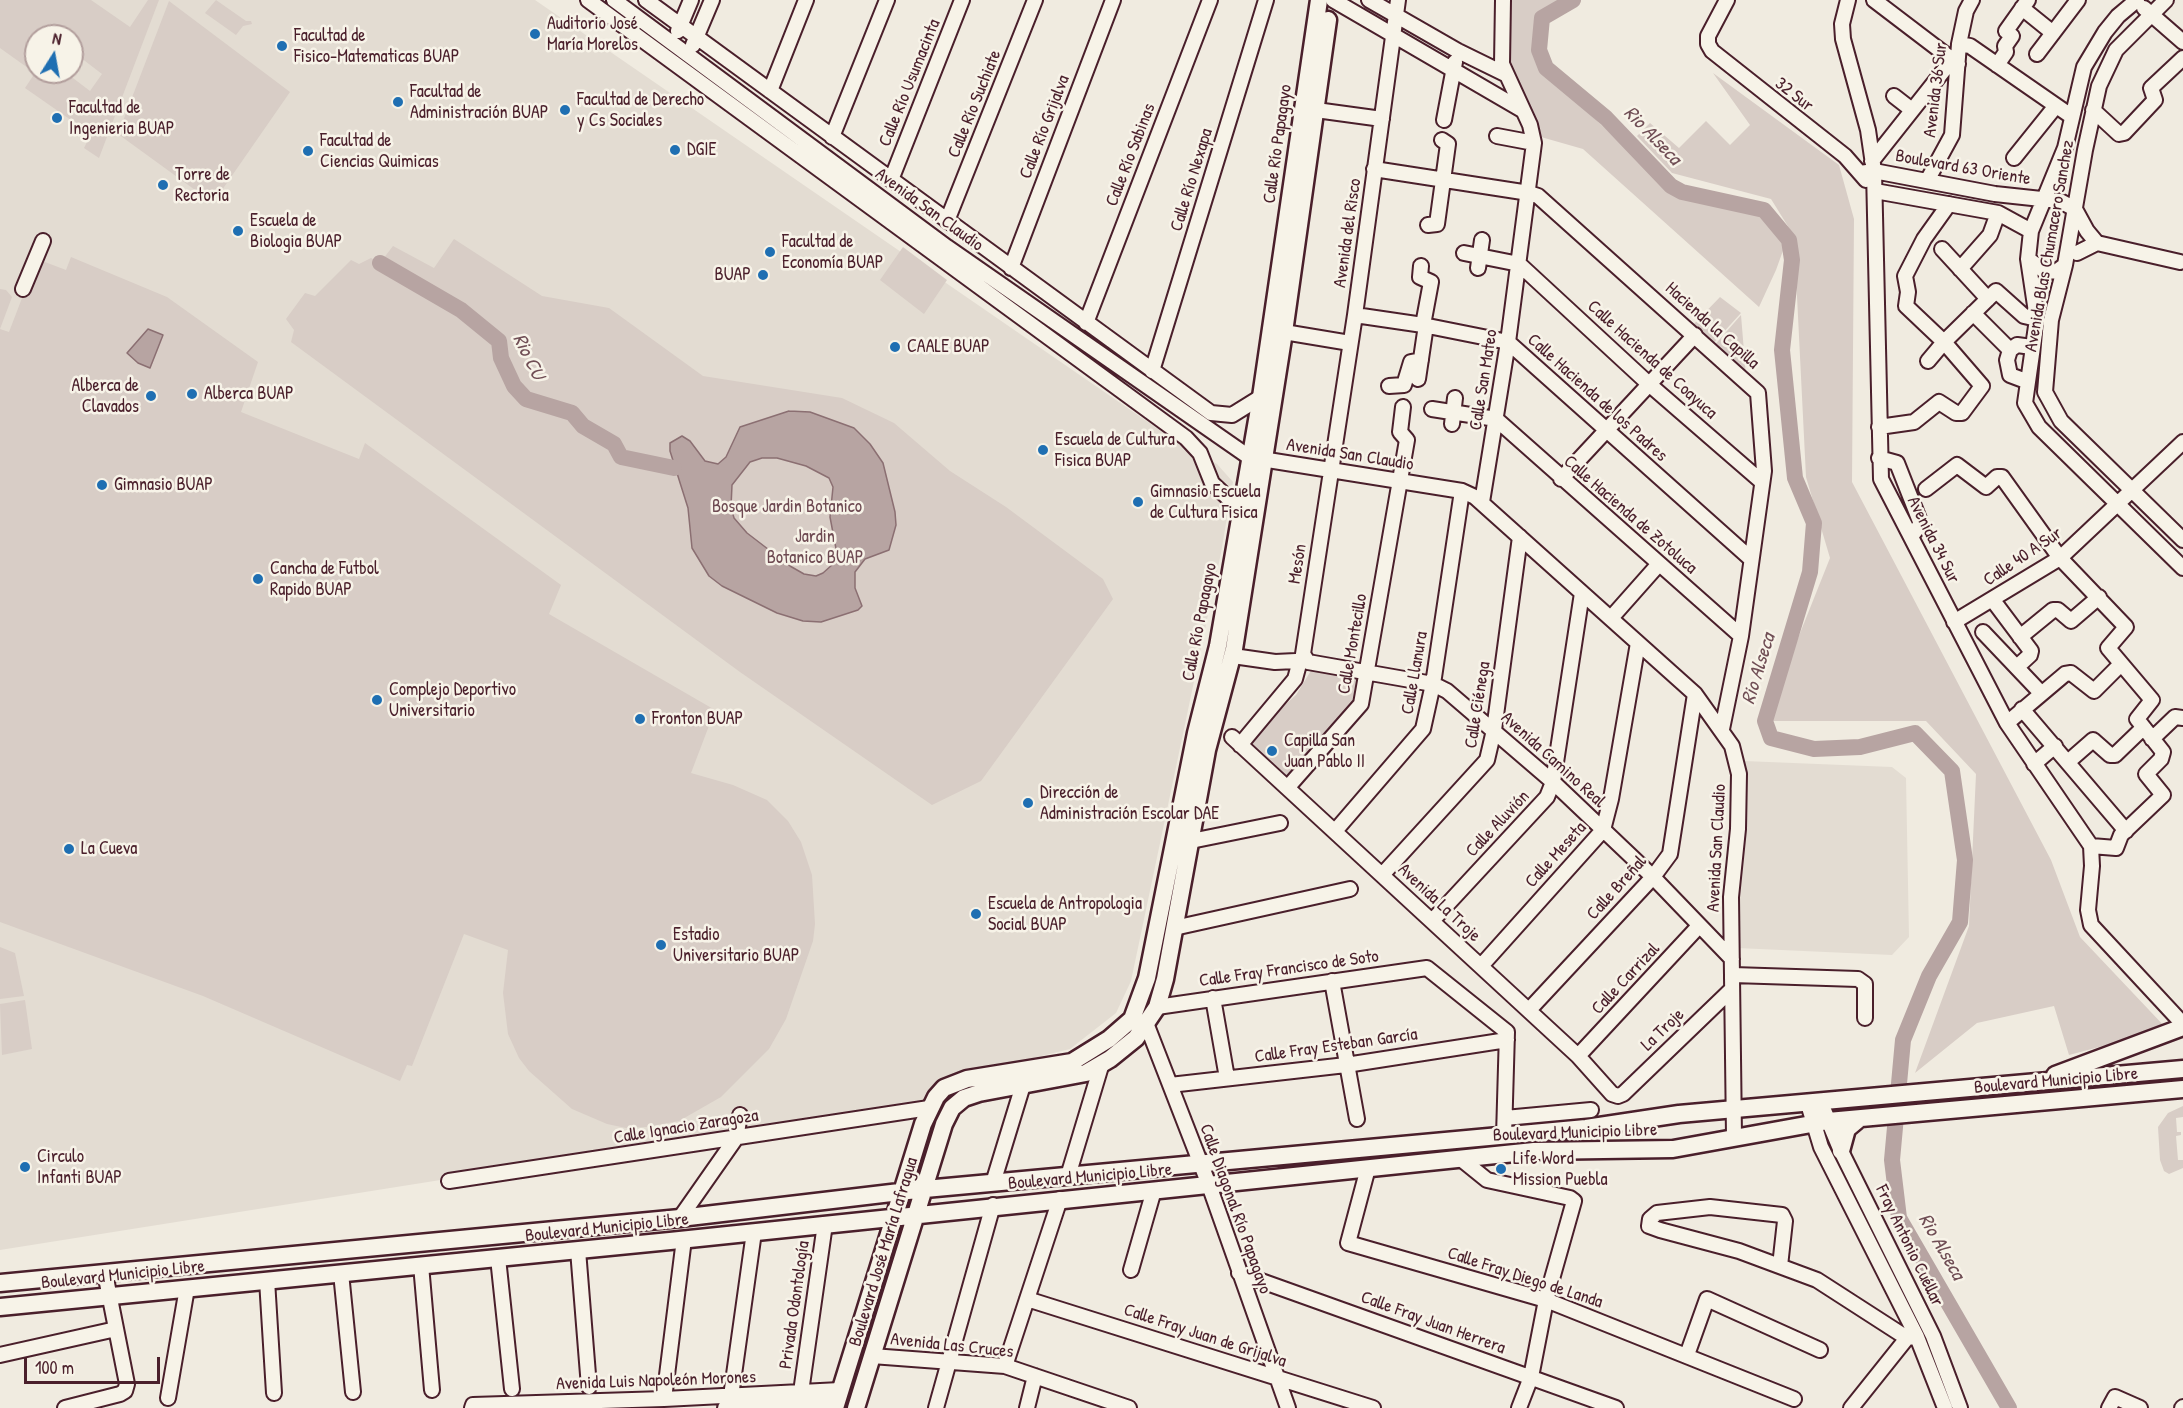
<!DOCTYPE html>
<meta charset="utf-8">
<style>
body{margin:0}
#map{position:relative;width:2183px;height:1408px;overflow:hidden;background:#f0ebe0;font-family:"Patrick Hand",sans-serif}
canvas{display:block}
.north{position:absolute;left:24px;top:24px;width:60px;height:60px;box-sizing:border-box;background:#f7f3e8;border:2px solid #b29e9c;border-radius:50%;rotate:11deg;font-size:16px;font-weight:700;line-height:24px;text-align:center;color:#4a1f2b}
.north::after{content:'';display:block;margin:auto;width:21px;height:27px;background:#1f6fb2;clip-path:polygon(50% 0,100% 100%,50% 72%,0 100%)}
.scale{position:absolute;left:24px;top:1357px;width:136px;height:27px;box-sizing:border-box;border:3px solid #4a1f2b;border-top:0;padding-left:8px;font-size:18px;line-height:21px;white-space:nowrap;color:#4a1f2b;-webkit-text-stroke:4px #f7f3e8;paint-order:stroke}
</style>
<div id="map">
<canvas width="2183" height="1408"></canvas>
<div class="north">N</div>
<div class="scale">100 m</div>
</div>
<script>
const ctx = document.querySelector('canvas').getContext('2d');
ctx.lineJoin = 'round';
function fill(path, color) { ctx.fillStyle = color; ctx.fill(path, 'evenodd'); }
const shape = rows => new Path2D(rows.map(r => 'M' + r).join(''));
function trace(path, color, width, dash) { ctx.strokeStyle = color; ctx.lineWidth = width; ctx.lineCap = dash ? 'butt' : 'round'; ctx.setLineDash(dash || []); ctx.stroke(path); }
function write(font, color, halo, rows, align = 'center') {
  ctx.font = font + ' "Patrick Hand",sans-serif'; ctx.lineWidth = 5; ctx.setLineDash([]); ctx.textBaseline = 'middle'; ctx.strokeStyle = halo; ctx.fillStyle = color; for (const [text, x, y, turn = 0] of rows) {
    ctx.save(); ctx.translate(x, y); ctx.rotate((+turn || 0) * Math.PI / 180); ctx.textAlign = isNaN(turn) ? turn : align; if (halo) ctx.strokeText(text, 0, 0); ctx.fillText(text, 0, 0); ctx.restore();
  }
}
fill(shape([
 [0,0,535,0,1177,442,1217,464,1233,482,1221,553,1131,981,1116,1013,1070,1049,939,1081,925,1103,0,1250],
 [36,36,72,36,72,72,36,72],
 [1744,761,1892,767,1906,778,1909,937,1892,955,1737,948]
]), '#e3dcd2');
fill(shape([
 [0,0,91,0,130,27,148,0,159,0,99,158,84,148,91,134,25,88,35,73,0,48],
 [36,36,72,36,72,51,102,74,90,91,65,72,36,72],
 [216,0,246,21,251,21,252,24,243,26,236,35,205,13],
 [1510,0,1561,0,1540,14,1537,63,1670,191,1765,217,1785,245,1776,270,1759,307,1583,149,1541,137,1506,66],
 [169,1,290,92,213,203,118,134],
 [1713,73,1839,165,1854,219,1852,482,2051,860,2080,937,2167,1029,2069,1055,2054,1006,1977,1023,1915,1073,1969,926,1976,774,1926,721,1765,721,1830,558,1806,477,1794,236,1771,199,1672,173,1637,136,1650,123,1679,148,1706,121,1730,145,1750,125],
 [454,239,542,296,609,308,703,376,842,398,894,423,950,471,1006,507,1103,579,1113,599,981,781,932,805,740,672,291,342,294,330,286,319,305,293,315,296,351,260,359,264,371,258,380,263,393,246,434,268],
 [903,247,947,280,924,314,880,280],
 [71,257,167,297,258,362,241,412,359,459,365,443,561,585,549,614,715,710,691,773,733,785,767,800,788,821,801,842,812,875,815,924,813,941,786,1019,769,1049,721,1097,679,1121,646,1127,626,1128,607,1124,572,1109,529,1071,519,1058,508,1034,503,993,508,950,464,934,412,1066,407,1065,400,1081,203,996,0,922,0,289,6,290,12,297,0,329,9,332,37,259,66,270],
 [1720,297,1741,313,1711,346,1691,327],
 [1741,315,1746,376,1712,348],
 [1312,669,1361,680,1357,699,1350,710,1299,763,1300,767,1286,784,1244,741,1296,695],
 [0,947,15,953,24,996,0,999],
 [25,1000,32,1049,2,1055,0,1004],
 [2183,1106,2183,1117,2176,1118,2177,1132,2181,1132,2181,1135,2176,1136,2178,1160,2183,1160,2183,1168,2169,1174,2164,1171,2160,1160,2158,1127,2168,1113]
]), '#d8cdc6');
const water = shape([
 [148,329,163,335,150,368,138,363,127,353,148,329],
 [789,411,810,412,854,428,870,444,883,463,895,512,896,525,889,550,865,559,855,572,855,588,862,606,858,610,821,622,803,621,777,613,722,586,709,576,692,548,688,508,670,451,670,443,682,436,690,441,705,461,718,464,726,457,740,427,789,411],
 [762,458,777,458,806,466,829,478,833,487,830,517,837,554,833,564,823,573,816,576,804,574,790,566,747,533,734,518,731,507,732,485,750,462,762,458]
]);
fill(water, '#b7a4a2');
trace(water, '#8b6f72', 1.5);
trace(shape([
 [1573,0,1542,18,1539,50,1546,68,1606,118,1671,186,1682,192,1764,210,1789,240,1792,260,1782,350,1795,478,1814,523,1810,572,1765,721,1771,738,1814,749,1860,747,1915,733,1952,771,1965,860,1960,922,1929,976,1903,1040,1892,1160,1899,1218,2009,1408],
 [380,263,461,310,499,341,501,358,514,386,526,399,572,413,583,426,614,444,621,457,674,468]
]), '#b7a4a2', 16);
const minor = shape([
 [588,0,1186,438,1200,453,1212,483,1227,497,1241,504],
 [614,0,947,247,1249,457,1462,491,1475,497,1695,694,1732,746,1739,774,1738,829,1731,897,1734,1136],
 [646,0,1211,413,1232,415,1261,397],
 [1333,0,1522,110],
 [1369,0,1458,51,1505,74],
 [1398,0,1355,315,1303,654,1308,662,1433,684,1447,691,1553,782,1653,877,1732,959],
 [1727,0,1708,36,1708,44,1712,51,1845,156,1866,180],
 [1848,0,1842,24,1843,39,1868,130,1874,171,1881,479,2007,723,2091,846,2092,866,2088,910,2091,925,2183,1024],
 [1874,0,1958,64],
 [2137,0,2118,16,2105,32,2084,67,2065,148,2031,231,2028,259,2037,319,2025,403,2039,427,2183,568],
 [2166,0,2116,50,2099,86,2085,150,2065,265,2051,320,2045,392,2061,421,2183,540],
 [2022,8,2053,33],
 [2144,8,2183,42],
 [678,31,691,0],
 [2006,31,2028,0],
 [1959,44,1970,46,2071,116],
 [693,45,712,0],
 [2037,54,2078,0],
 [1997,65,2006,52,2005,46,2012,36],
 [770,91,806,0],
 [1894,96,1912,110],
 [1316,110,1382,119],
 [2093,110,2119,134,2124,133,2155,100,2151,88,2183,58],
 [1444,120,1455,62],
 [1497,136,1534,143],
 [832,137,887,0],
 [2014,158,2055,107],
 [1872,161,1952,60],
 [1374,169,1529,193,1538,196,1758,393,1764,471,1741,636,1722,729],
 [1860,173,1874,171,1995,194,2060,201,2075,209,2087,231,2097,243,2180,262],
 [891,180,962,0],
 [1927,181,1952,135,1959,44,1966,11,1972,0],
 [1875,191,1998,213,2031,231],
 [947,221,1035,0],
 [1428,225,1437,224,1448,144,1442,140],
 [1942,249,1988,299],
 [1464,253,1519,264,1650,385,1762,482],
 [2077,253,2097,243],
 [2028,259,2046,272,2057,271,2065,265],
 [1421,266,1420,277,1431,282,1423,325],
 [1011,268,1113,0],
 [1478,268,1482,240],
 [1960,269,1990,235,1998,213],
 [23,289,43,241],
 [1973,313,2010,350],
 [1355,315,1423,325,1508,342,1751,559],
 [1086,323,1210,0],
 [1284,332,1350,343],
 [1928,361,1944,342,1996,291,2024,316,2037,319],
 [1152,371,1266,0],
 [1418,379,1426,325],
 [2026,381,2010,375,2007,360,2010,350,2017,345,2032,347],
 [1389,386,1404,385,1411,362,1421,360],
 [1432,409,1496,419,1741,636],
 [1452,424,1455,398],
 [1879,427,1914,422,1939,402,1956,413,1962,413,1982,386,1944,342,1906,306,1908,292,1905,276,1924,239,1949,204],
 [1879,458,1897,463,1921,524,1912,535],
 [1561,479,1695,335],
 [1926,489,1957,465,1986,487,1997,477,2002,477,2060,558,2126,627,2108,648,2152,700,2137,719,2163,752,2161,759,2146,774,2163,795,2121,835,2116,848,2091,846],
 [1482,502,1508,342,1534,143,1530,125,1502,64,1503,0],
 [1992,599,2031,651,2030,655,2017,667],
 [1611,618,1658,565],
 [1954,622,2060,558,2183,442],
 [1983,632,2041,693],
 [2020,637,2053,610,2058,610,2071,621,2099,597],
 [1233,656,1275,662,1296,661],
 [2022,709,2126,831],
 [2007,723,2065,674,2071,673,2094,691,2120,665],
 [1232,737,1578,1056,1612,1094,1618,1096,1623,1094,1732,989],
 [2152,739,2175,717,2183,718],
 [1240,745,1295,679,1298,668,1296,661],
 [2069,761,2093,740,2110,755,2115,755,2143,728],
 [2034,764,2055,746],
 [1288,787,1361,704,1407,440,1400,432,1403,407],
 [1336,830,1423,729,1433,684,1462,491],
 [1191,841,1280,823],
 [1382,875,1487,760,1494,730,1520,537],
 [1432,921,1547,797,1553,782,1582,593],
 [1174,928,1350,889],
 [1481,966,1603,830,1611,799,1638,643],
 [1733,975,1858,979,1865,984,1865,1018],
 [1332,981,1357,1119],
 [1213,998,1227,1078],
 [1157,1007,1427,968,1507,1032,1504,1136],
 [1529,1010,1653,877,1670,854,1695,694],
 [1146,1023,1209,1185,1288,1408],
 [1578,1056,1699,926],
 [1170,1085,1346,1065,1507,1040],
 [1821,1103,1841,1151,1933,1336,1960,1408],
 [1808,1104,1821,1147,1917,1337,1945,1408],
 [1505,1118,1591,1110],
 [1461,1159,1487,1180,1570,1198,1574,1201,1546,1300,1531,1377,1519,1408],
 [1368,1168,1348,1243,1546,1300,1794,1399],
 [1068,1176,1102,1063],
 [449,1181,929,1108],
 [993,1183,1023,1085],
 [680,1218,736,1138,740,1115],
 [578,1250,589,1387],
 [498,1258,512,1389],
 [421,1265,432,1390],
 [1780,1266,1785,1221,1782,1215,1710,1207,1657,1213,1650,1219,1649,1226,1660,1230,1739,1251,1817,1280,1907,1338],
 [1131,1270,1154,1190],
 [341,1273,353,1392],
 [1239,1273,1616,1408],
 [267,1280,274,1393],
 [1027,1299,1373,1408],
 [0,1355,116,1329],
 [1687,1355,1707,1299,1820,1350],
 [872,1356,1005,1366,1129,1408],
 [1005,1366,1060,1199],
 [801,1392,825,1224],
 [731,1396,754,1232],
 [168,1398,187,1288],
 [664,1399,684,1239],
 [65,1408,120,1394,125,1391,127,1384,105,1273],
 [472,1408,473,1405,664,1399,840,1390],
 [725,1408,837,1402],
 [936,1408,993,1205],
 [1027,1408,1035,1376],
 [1851,1408,1907,1338,1914,1337],
 [2109,1408,2115,1397,2140,1408],
 [2182,1408,2183,1407]
]);
const major = shape([
 [2055,1075,2183,1027],
 [1841,1151,1847,1129,1859,1119],
 [0,1283,680,1218,925,1189,1586,1128,1679,1114,2183,1069],
 [0,1307,670,1241,1534,1151,1673,1149,1828,1121,2183,1089],
 [835,1408,923,1124,936,1097,944,1088,967,1079,1072,1062,1109,1039,1132,1019,1147,978,1196,733,1218,646,1261,397,1319,0],
 [856,1408,944,1124,952,1108,964,1098,979,1093,1086,1073,1110,1059,1136,1038,1157,1007,1165,979,1207,750,1234,649,1284,332,1328,20]
]);
trace(minor, '#4a1f2b', 18);
trace(major, '#4a1f2b', 21);
trace(minor, '#f7f3e8', 14);
trace(major, '#f7f3e8', 16);
for (const [x, y, r, color] of [
 [535,34,6,"#1f6fb2"],
 [282,46,6,"#1f6fb2"],
 [398,102,6,"#1f6fb2"],
 [565,110,6,"#1f6fb2"],
 [57,118,6,"#1f6fb2"],
 [675,150,6,"#1f6fb2"],
 [308,151,6,"#1f6fb2"],
 [163,185,6,"#1f6fb2"],
 [238,231,6,"#1f6fb2"],
 [770,252,6,"#1f6fb2"],
 [763,275,6,"#1f6fb2"],
 [895,347,6,"#1f6fb2"],
 [192,394,6,"#1f6fb2"],
 [151,396,6,"#1f6fb2"],
 [1043,450,6,"#1f6fb2"],
 [102,485,6,"#1f6fb2"],
 [1138,502,6,"#1f6fb2"],
 [258,579,6,"#1f6fb2"],
 [377,700,6,"#1f6fb2"],
 [640,719,6,"#1f6fb2"],
 [1272,751,6,"#1f6fb2"],
 [1028,803,6,"#1f6fb2"],
 [69,849,6,"#1f6fb2"],
 [976,914,6,"#1f6fb2"],
 [661,945,6,"#1f6fb2"],
 [25,1167,6,"#1f6fb2"],
 [1501,1169,6,"#1f6fb2"]
]) { const dot = new Path2D(); dot.arc(x, y, r, 0, 2 * Math.PI); ctx.fillStyle = color; ctx.fill(dot); trace(dot, '#f7f3e8', 2); }
write('18px', '#4a1f2b', '#f7f3e8', [
 ["Auditorio José",547,24],
 ["María Morelos",547,45],
 ["Facultad de",294,36],
 ["Fisico-Matematicas BUAP",294,57],
 ["Facultad de",410,92],
 ["Administración BUAP",410,113],
 ["Facultad de Derecho",577,100],
 ["y Cs Sociales",577,121],
 ["Facultad de",69,108],
 ["Ingenieria BUAP",69,129],
 ["Facultad de",320,141],
 ["Ciencias Quimicas",320,162],
 ["DGIE",687,150],
 ["Torre de",175,175],
 ["Rectoria",175,196],
 ["Escuela de",250,221],
 ["Biologia BUAP",250,242],
 ["Facultad de",782,242],
 ["Economía BUAP",782,263],
 ["BUAP",751,275,"right"],
 ["CAALE BUAP",907,347],
 ["Alberca de",139,386,"right"],
 ["Clavados",139,407,"right"],
 ["Alberca BUAP",204,394],
 ["Escuela de Cultura",1055,440],
 ["Fisica BUAP",1055,461],
 ["Gimnasio BUAP",114,485],
 ["Gimnasio Escuela",1150,492],
 ["de Cultura Fisica",1150,513],
 ["Cancha de Futbol",270,569],
 ["Rapido BUAP",270,590],
 ["Complejo Deportivo",389,690],
 ["Universitario",389,711],
 ["Fronton BUAP",652,719],
 ["Capilla San",1284,741],
 ["Juan Pablo II",1284,762],
 ["Dirección de",1040,793],
 ["Administración Escolar DAE",1040,814],
 ["La Cueva",81,849],
 ["Escuela de Antropologia",988,904],
 ["Social BUAP",988,925],
 ["Estadio",673,935],
 ["Universitario BUAP",673,956],
 ["Circulo",37,1157],
 ["Infanti BUAP",37,1178],
 ["Life Word",1513,1159],
 ["Mission Puebla",1513,1180]
], 'left');
write('18px', '#4a1f2b', '#f7f3e8', [
 ["Calle Río Usumacinta",910,83,-68],
 ["Avenida 36 Sur",1936,90,-83],
 ["32 Sur",1794,95,38],
 ["Calle Río Suchiate",975,104,-68],
 ["Calle Río Grijalva",1045,127,-69],
 ["Calle Río Papagayo",1278,144,-82],
 ["Calle Río Sabinas",1131,155,-69],
 ["Boulevard 63 Oriente",1963,168,10],
 ["Calle Río Nexapa",1192,180,-73],
 ["Avenida San Claudio",929,210,36],
 ["Avenida del Risco",1348,233,-82],
 ["Avenida Blas Chumacero Sanchez",2050,246,-80],
 ["Hacienda la Capilla",1712,326,42],
 ["Calle Hacienda de Coayuca",1652,360,42],
 ["Calle San Mateo",1484,380,-81],
 ["Calle Hacienda de los Padres",1597,398,42],
 ["Avenida San Claudio",1350,455,9],
 ["Calle Hacienda de Zotoluca",1630,515,41],
 ["Avenida 34 Sur",1933,540,63],
 ["Calle 40 A Sur",2023,557,-34],
 ["Mesón",1298,564,-81],
 ["Calle Río Papagayo",1200,622,-79],
 ["Calle Montecillo",1353,644,-80],
 ["Calle Llanura",1415,673,-80],
 ["Calle Ciénega",1478,705,-81],
 ["Avenida Camino Real",1553,760,42],
 ["Calle Aluvión",1498,824,-47],
 ["Avenida San Claudio",1717,848,-87],
 ["Calle Meseta",1556,855,-48],
 ["Calle Breñal",1617,888,-48],
 ["Avenida La Troje",1439,903,43],
 ["Calle Fray Francisco de Soto",1289,969,-8],
 ["Calle Carrizal",1626,979,-47],
 ["La Troje",1663,1030,-44],
 ["Calle Fray Esteban García",1336,1046,-8],
 ["Boulevard Municipio Libre",2056,1081,-5],
 ["Calle Ignacio Zaragoza",686,1127,-9],
 ["Boulevard Municipio Libre",1575,1133,-2],
 ["Boulevard Municipio Libre",1090,1177,-5],
 ["Calle Diagonal Río Papagayo",1235,1209,70],
 ["Boulevard Municipio Libre",607,1228,-6],
 ["Fray Antonio Cuéllar",1909,1246,64],
 ["Boulevard José María Lafragua",884,1252,-73],
 ["Boulevard Municipio Libre",123,1275,-6],
 ["Calle Fray Diego de Landa",1525,1278,18],
 ["Privada Odontología",795,1305,-82],
 ["Calle Fray Juan Herrera",1433,1323,20],
 ["Calle Fray Juan de Grijalva",1205,1336,18],
 ["Avenida Las Cruces",952,1346,6],
 ["Avenida Luis Napoleón Morones",656,1381,-2]
]);
write('18px', '#6e4a52', '#f7f3e8', [
 ["Bosque Jardin Botanico",787,507],
 ["Jardin",815,537],
 ["Botanico BUAP",815,558]
]);
write('italic 20px', '#704e55', '#f7f3e8', [
 ["Rio Alseca",1652,136,46],
 ["Rio CU",528,357,64],
 ["Rio Alseca",1759,669,-73],
 ["Rio Alseca",1941,1247,60]
]);
</script>
